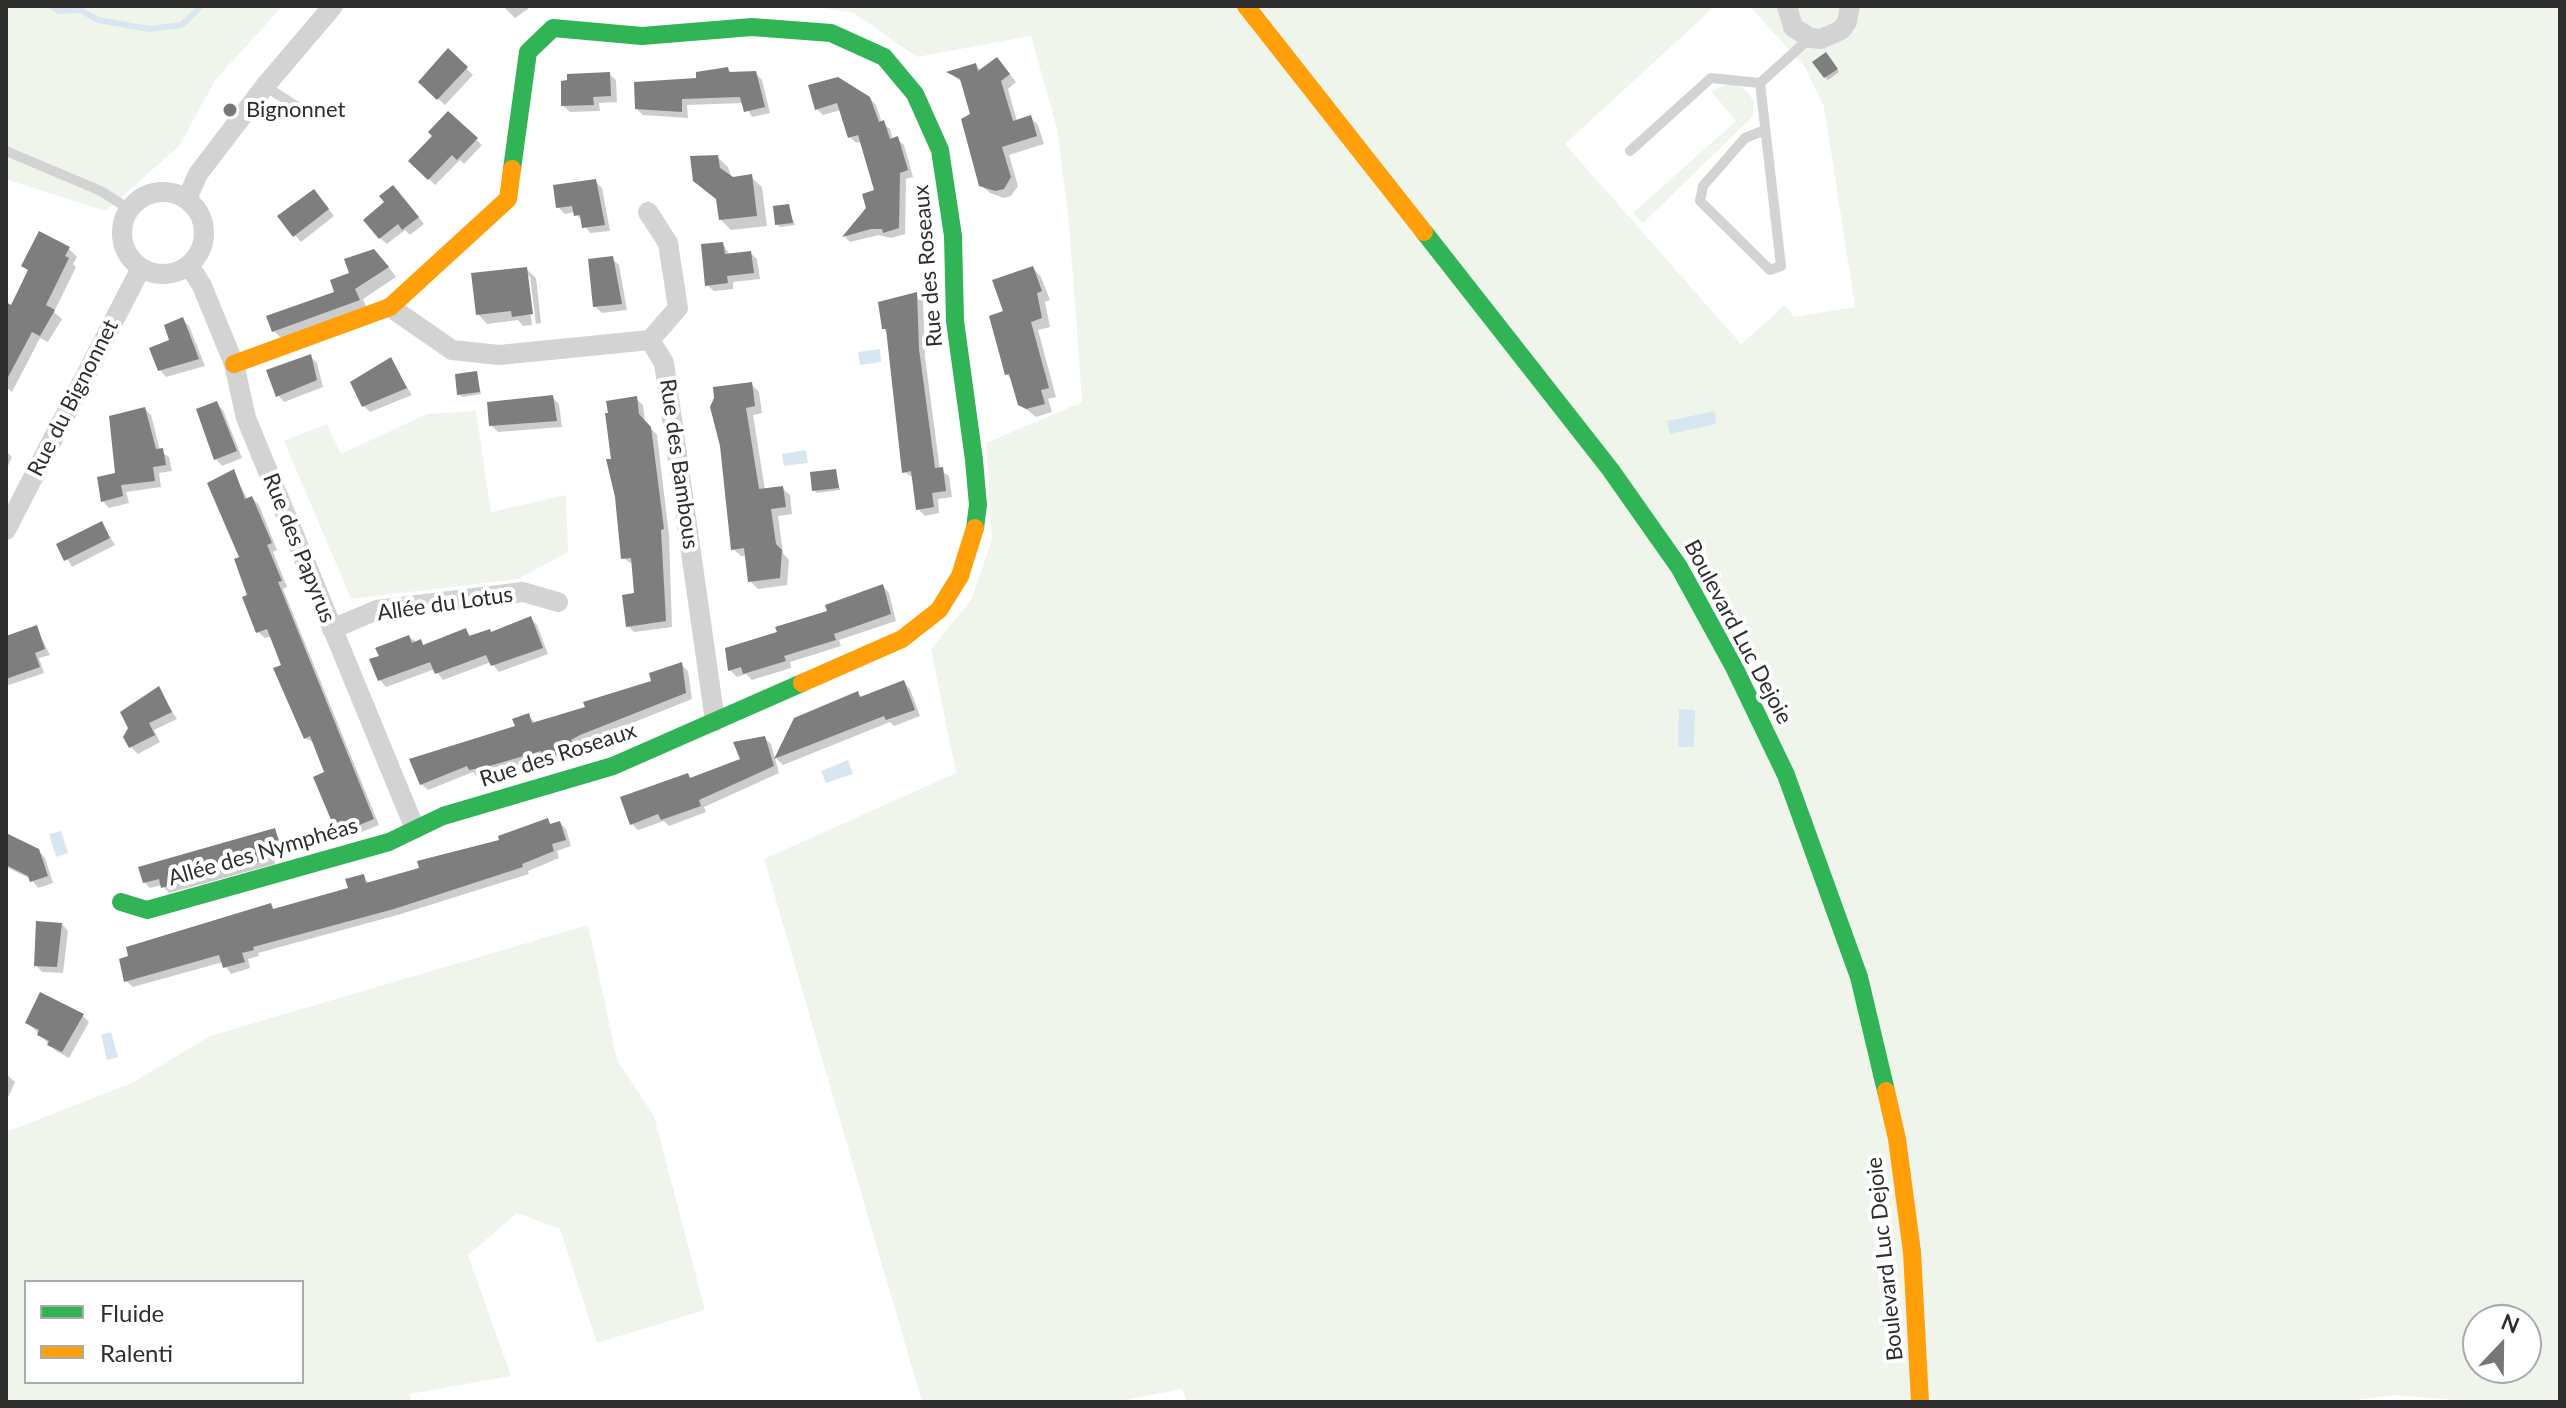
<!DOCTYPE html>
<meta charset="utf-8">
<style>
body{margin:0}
#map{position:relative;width:2566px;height:1408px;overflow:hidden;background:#fff;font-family:Lato,sans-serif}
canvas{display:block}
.frame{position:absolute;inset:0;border:8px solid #2e2e2e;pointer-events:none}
.legend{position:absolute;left:24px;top:1280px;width:280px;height:104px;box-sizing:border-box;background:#fff;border:2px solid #ababab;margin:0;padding:10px 14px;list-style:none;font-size:24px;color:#2e2e2e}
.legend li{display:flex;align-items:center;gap:16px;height:40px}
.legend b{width:40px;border:2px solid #ababab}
.north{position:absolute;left:2462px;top:1304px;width:80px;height:80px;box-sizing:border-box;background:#fff;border:2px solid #ababab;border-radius:50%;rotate:22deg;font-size:22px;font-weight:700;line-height:32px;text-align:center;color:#2e2e2e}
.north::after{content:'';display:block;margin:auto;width:28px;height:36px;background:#777;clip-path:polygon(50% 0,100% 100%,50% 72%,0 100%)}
</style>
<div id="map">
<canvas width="2566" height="1408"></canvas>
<div class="frame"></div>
<ul class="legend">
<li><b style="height:10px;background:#30b455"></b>Fluide</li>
<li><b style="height:10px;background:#ff9f0a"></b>Ralenti</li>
</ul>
<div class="north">N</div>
</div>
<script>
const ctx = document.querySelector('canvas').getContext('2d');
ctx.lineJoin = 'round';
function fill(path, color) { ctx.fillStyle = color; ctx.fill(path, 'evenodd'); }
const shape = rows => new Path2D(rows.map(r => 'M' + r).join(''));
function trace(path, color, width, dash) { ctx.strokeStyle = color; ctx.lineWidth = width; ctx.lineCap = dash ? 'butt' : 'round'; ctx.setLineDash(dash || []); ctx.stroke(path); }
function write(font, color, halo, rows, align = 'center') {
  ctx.font = font + ' Lato,sans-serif'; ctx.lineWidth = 8; ctx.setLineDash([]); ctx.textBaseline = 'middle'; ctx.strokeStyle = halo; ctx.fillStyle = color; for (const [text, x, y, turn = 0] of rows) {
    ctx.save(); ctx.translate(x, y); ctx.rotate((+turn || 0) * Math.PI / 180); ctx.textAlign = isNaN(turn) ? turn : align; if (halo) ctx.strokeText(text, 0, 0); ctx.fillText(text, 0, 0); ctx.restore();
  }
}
fill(shape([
 [6,6,283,6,216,79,179,146,106,211,8,180,6,183],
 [814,6,1715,6,1565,144,1741,344,1785,305,1794,317,1855,307,1824,107,1805,67,1749,6,2560,6,2560,1402,2480,1402,2394,1395,2339,1402,1187,1402,1182,1389,1113,1402,922,1402,764,859,956,773,931,649,971,600,992,539,986,443,1082,402,1069,223,1057,129,1031,36,917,57,854,13],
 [2478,1320,2526,1320,2526,1368,2478,1368],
 [1728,84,1741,86,1749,93,1754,103,1753,116,1643,223,1633,213,1736,121,1711,91],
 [476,411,491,512,566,495,568,552,518,579,351,599,284,441,327,424,341,454,427,414],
 [588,925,617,1060,654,1116,705,1310,597,1343,560,1229,517,1213,468,1255,511,1376,410,1394,411,1402,6,1402,6,1132,132,1083,210,1036],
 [26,1282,302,1282,302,1382,26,1382]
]), '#f0f5eb');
fill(shape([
 [880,349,881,362,860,365,858,352],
 [1715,411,1716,424,1670,434,1667,421],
 [806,450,808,463,784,466,782,454],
 [1679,709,1695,710,1694,747,1678,747],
 [848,760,853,774,826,783,821,771],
 [61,831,68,853,56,857,49,834],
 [111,1032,118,1057,107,1060,101,1035]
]), '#d7e7f2');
fill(shape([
 [503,6,532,6,515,18],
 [448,51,473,75,445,105,420,82],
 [1829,57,1839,72,1828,80,1825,77],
 [997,59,1016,82,1008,89,1017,121,1030,117,1038,125,1044,144,1009,155,1018,186,1011,196,1004,198,990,193,981,185,973,115,963,83,950,73,975,65,982,71],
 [728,69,733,74,755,73,762,80,770,113,752,117,744,103,687,105,688,118,643,115,636,108],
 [609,74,616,80,617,102,599,103,600,111,570,112,563,106],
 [811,87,869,98,876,105,882,123,890,129,893,140,897,139,904,145,913,177,906,179,905,234,891,238,879,235,850,242,845,237,877,192,862,141,856,143,850,137,841,110,823,115,817,109],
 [448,114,482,145,464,164,460,160,435,185,411,161,435,136],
 [717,157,728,167,732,179,751,177,762,187,767,226,731,230,721,220],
 [595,181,602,188,610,231,590,233,575,212,565,214,558,207],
 [400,194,424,224,410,235,405,230,387,244,380,238],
 [320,198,334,216,301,242,295,235],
 [788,206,795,225,780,227,777,224],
 [723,244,730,255,750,253,757,259,760,279,733,282,733,289,714,291,707,285],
 [69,249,77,257,73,264,76,267,54,312,62,319,48,342,40,338,12,392,6,387,6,304,12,307],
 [612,259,619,265,627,310,602,313,595,306],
 [383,260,396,277,363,299,367,309,283,340,274,331],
 [1033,268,1041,277,1050,300,1045,302,1050,327,1038,330,1056,397,1048,399,1052,412,1036,417,1020,404,1014,381,1006,374,1005,313],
 [526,269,536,278,541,323,536,324,530,276,526,276,532,325,523,326,518,320,487,324,478,314],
 [916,294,923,300,925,357,940,470,949,476,952,497,938,499,939,513,925,516,918,509,914,478,904,472,888,334,883,328],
 [182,320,189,326,205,366,166,377,160,370],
 [310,356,317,363,323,387,284,402,278,395],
 [390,360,412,395,370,412,363,405],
 [477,373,481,394,462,397,459,394],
 [751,384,759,392,762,413,753,415,765,490,782,488,790,495,792,514,778,516,783,553,789,560,787,585,758,589,750,581,747,556,741,556,733,549,722,446],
 [552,397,559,404,562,427,498,432,491,425],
 [636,398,643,405,645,422,657,435,669,535,672,627,634,632,628,626,637,595,634,565,623,558,614,461],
 [216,403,223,410,242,458,222,466,216,459],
 [145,409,151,415,160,451,169,457,172,471,159,473,161,487,126,492,129,503,109,508,103,501],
 [6,451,12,457,6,470],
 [836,471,840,490,817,493,814,490],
 [233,472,248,500,252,498,259,505,277,550,273,552,287,587,283,589,379,825,345,839,338,832,327,773,315,743,305,738,272,636,265,638,258,632,242,558],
 [102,524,115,545,72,567,59,545],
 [883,586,889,593,896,621,839,640,841,646,790,662,791,668,752,680,746,674,737,677,730,670,779,633],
 [530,618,537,625,548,654,499,672,491,662,443,680,435,669,386,687,380,680,381,657,408,637,425,646,465,630,472,637,492,634],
 [36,627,50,655,39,658,44,673,9,685,6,682,6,638],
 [682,665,688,671,692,699,587,741,577,747,579,755,551,764,545,758,494,773,477,776,473,772,428,790,421,784,517,727,528,716,535,722,587,708,654,682],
 [903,682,910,689,920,716,894,726,890,722,783,765,777,759,795,720,857,693,862,698],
 [158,689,177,719,154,730,160,742,138,754,131,747],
 [764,738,771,744,779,773,704,807,706,812,669,826,664,821,638,830,632,824,687,775,692,779,742,760],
 [547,820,552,825,560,823,566,829,571,846,557,851,559,858,528,871,529,874,401,914,258,953,259,956,248,959,250,968,231,974,223,962,133,987,126,981,270,905,275,911,350,889,363,876,370,884,502,841],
 [275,831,285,851,273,854,275,864,169,893,162,885,150,888,144,882],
 [6,848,38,850,45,858,53,883,38,888,31,879,6,867],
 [62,924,68,931,63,973,42,972,36,965],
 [83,1016,89,1022,69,1058,56,1051,28,1023],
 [6,1074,15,1082,6,1102]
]), '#0003');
trace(shape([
 [51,6,59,11,80,10,98,20,149,29,182,25,201,6]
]), '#d7e7f2', 6);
fill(shape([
 [448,48,468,67,437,100,418,82],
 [1826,52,1838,69,1824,78,1812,62],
 [997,57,1010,74,1001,81,1013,121,1031,115,1037,136,1002,147,1011,177,1004,189,995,191,979,186,961,119,970,114,960,79,946,72,976,63,978,71],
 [728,67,729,72,756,71,765,107,744,112,740,97,682,99,682,112,635,109,634,82,696,78,696,72],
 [610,72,611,96,593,97,594,105,561,106,561,81,567,80,567,74],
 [838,77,870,97,879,122,884,120,890,139,898,136,908,170,900,173,899,228,883,233,882,229,871,229,842,237,866,208,862,194,874,190,858,135,848,138,837,103,815,110,808,85],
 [448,111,478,138,457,160,452,155,428,180,408,161,432,136,428,132],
 [718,155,720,168,733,177,752,174,757,216,719,220,716,199,693,181,690,156],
 [596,179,605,225,582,228,580,215,574,216,572,206,556,208,553,185],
 [393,185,419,217,402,230,398,224,379,239,363,220,384,202,379,196],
 [314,189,329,209,293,237,277,216],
 [789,204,793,223,775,225,773,206],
 [39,231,70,247,65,256,69,258,46,305,55,310,40,336,32,332,6,381,6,302,11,305,28,270,21,266],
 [723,242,725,254,751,251,754,273,727,276,728,283,705,286,701,244],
 [374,249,389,267,355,289,360,300,272,332,266,316,334,292,330,280,349,273,344,259],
 [613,256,622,304,593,307,588,259],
 [1033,266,1042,291,1037,293,1042,318,1031,322,1049,388,1041,390,1045,404,1026,409,1018,405,1009,374,1005,375,989,316,1003,311,992,280],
 [527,267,533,314,512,317,511,311,476,315,471,273],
 [917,292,919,349,935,468,943,467,946,491,932,493,934,507,916,510,911,471,902,473,886,329,882,329,878,302],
 [183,317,199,359,158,371,149,348,169,340,164,325],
 [311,354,317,380,276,397,266,370],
 [391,357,407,388,362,407,350,382],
 [477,371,480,392,457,395,455,374],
 [752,382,755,406,746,408,759,489,783,486,786,507,771,509,776,544,782,550,780,578,748,582,744,548,731,550,720,446,710,407,714,398,713,387],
 [553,395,557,421,489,426,487,402],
 [637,396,639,414,651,427,664,529,661,530,666,621,626,627,622,595,634,593,631,558,621,559,615,497,606,459,611,459,605,413,608,413,606,401],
 [217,401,237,451,214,460,196,409],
 [145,407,156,449,163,448,166,465,153,467,155,481,121,485,123,496,101,502,97,477,115,473,109,416],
 [234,469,245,499,252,496,272,543,267,545,282,581,278,582,374,819,337,834,313,777,324,772,310,736,304,739,273,668,281,665,267,629,256,633,242,597,247,595,234,559,239,557,207,483],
 [836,469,839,488,812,491,810,472],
 [102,521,110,538,64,561,56,544],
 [883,584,891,614,834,634,836,640,784,656,786,661,743,674,741,667,728,671,725,648,777,632,775,627,827,611,825,605],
 [531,616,543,648,491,666,486,655,435,674,430,662,378,681,369,659,379,656,375,648,409,635,412,643,421,639,423,645,466,628,469,636,490,629,491,632],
 [37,625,45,649,35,653,40,667,6,679,6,636],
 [682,662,686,693,580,735,571,740,574,749,543,759,541,751,486,767,469,770,467,766,420,785,409,759,515,726,512,719,529,713,532,723,585,707,583,702,651,681,649,673],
 [904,680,915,710,886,720,884,716,774,759,794,718,858,691,860,697],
 [159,686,172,712,149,723,155,735,129,748,123,737,128,728,120,712],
 [765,736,774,766,699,800,701,806,661,820,658,814,630,825,620,797,688,773,690,778,740,759,733,742],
 [548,818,550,824,560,821,566,840,552,844,554,851,522,864,523,867,394,909,253,947,254,950,242,953,245,962,223,968,219,955,124,982,119,959,128,956,126,947,271,903,273,909,348,888,345,879,364,874,366,883,419,868,417,861,499,840,498,836],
 [275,828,280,845,268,848,270,858,161,888,159,879,143,883,138,867],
 [6,833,39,849,48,876,30,882,28,876,6,865],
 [36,921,62,923,57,967,34,966],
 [40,992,84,1014,62,1052,47,1045,49,1041,37,1035,39,1030,25,1023]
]), '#7e7e7e');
trace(shape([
 [265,86,302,110],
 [1765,130,1745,138,1703,186,1700,201,1770,270,1781,266,1760,83,1810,38],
 [6,151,101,191,129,209],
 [1630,151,1711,78,1760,83]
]), '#d3d3d3', 10);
trace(shape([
 [1787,6,1793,27,1810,38,1821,39,1841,30,1847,22,1850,6],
 '122 233a41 41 0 1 1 82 0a41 41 0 1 1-82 0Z',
 [187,199,198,174,265,86,333,6],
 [648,212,668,243,678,308,650,340],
 [189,265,202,286,234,364,246,418,415,829],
 [390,307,452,350,499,355,650,340,664,363,715,721],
 [6,530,141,268],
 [332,629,377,610,523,592,558,602]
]), '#d3d3d3', 20);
trace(shape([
 [512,169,528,52,553,28,642,36,752,27,831,33,884,57,915,94,940,150,953,236,955,321,974,460,978,505,975,528],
 [1424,232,1610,469,1679,567,1734,667,1786,775,1859,977,1886,1091],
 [121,902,147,910,389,842,443,816,613,766,802,683]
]), '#30b455', 18);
trace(shape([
 [1246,6,1424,232],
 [234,364,390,307,508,199,512,169],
 [802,683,902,639,939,610,960,576,975,528],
 [1886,1091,1897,1139,1912,1252,1920,1402]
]), '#ff9f0a', 18);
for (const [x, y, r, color] of [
 [230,110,8,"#777"]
]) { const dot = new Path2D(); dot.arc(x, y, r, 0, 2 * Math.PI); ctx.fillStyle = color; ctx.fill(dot); trace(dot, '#fff', 3); }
write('22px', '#2e2e2e', '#fff', [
 ["Bignonnet",246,110]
], 'left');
write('22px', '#2e2e2e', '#fff', [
 ["Rue des Roseaux",928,266,-95],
 ["Rue du Bignonnet",73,398,-63],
 ["Rue des Bambous",679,464,82],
 ["Rue des Papyrus",299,548,68],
 ["Allée du Lotus",445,604,-8],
 ["Boulevard Luc Dejoie",1738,632,62],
 ["Rue des Roseaux",558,755,-18],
 ["Allée des Nymphéas",263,852,-16],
 ["Boulevard Luc Dejoie",1885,1259,-96]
]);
</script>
